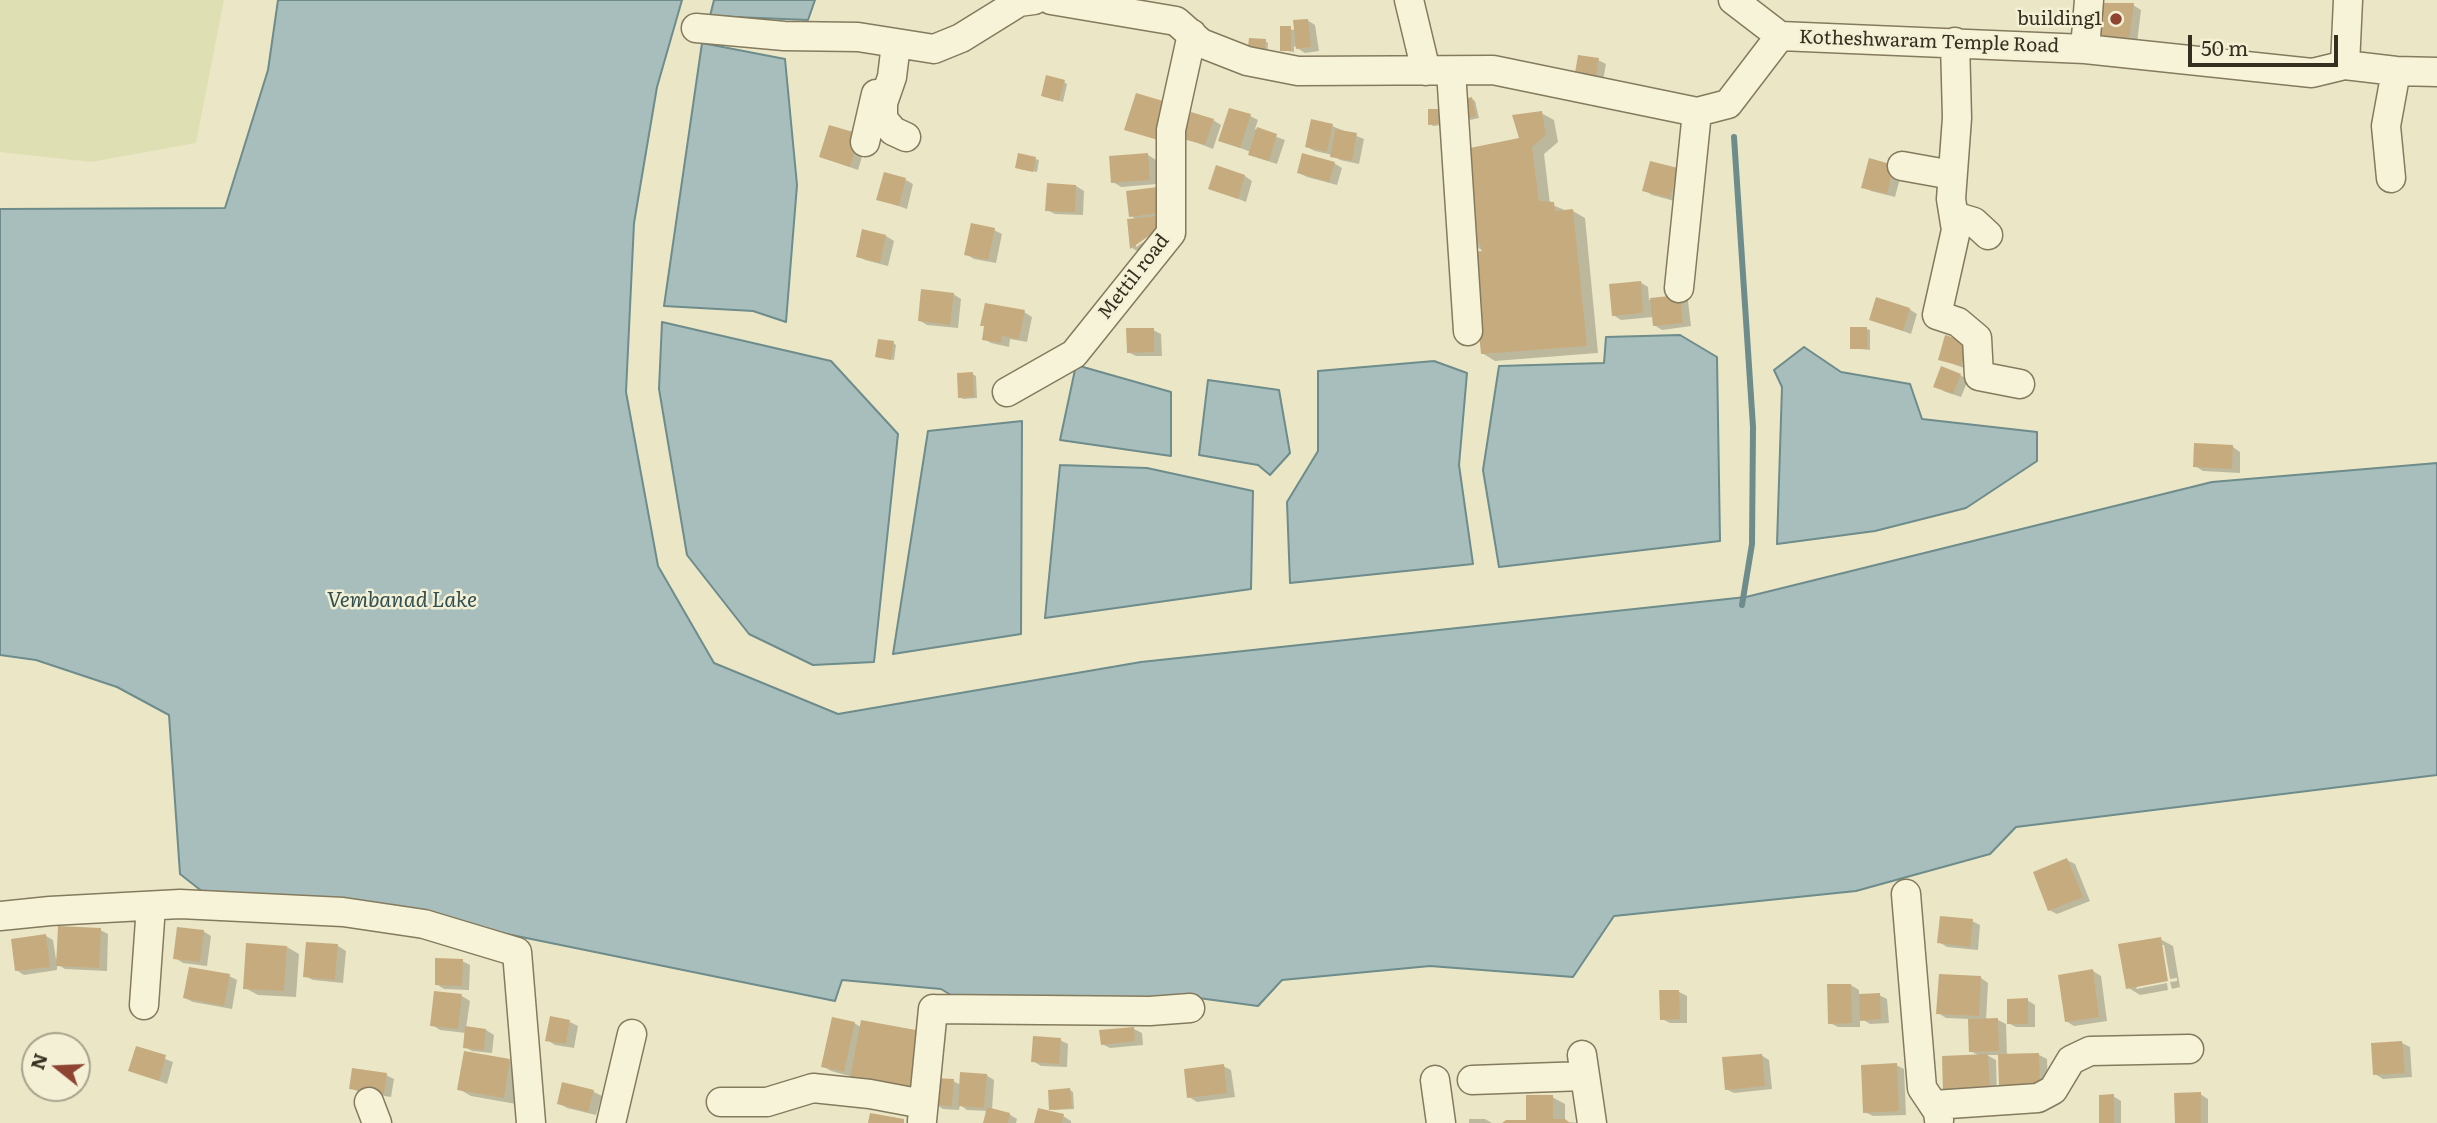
<!DOCTYPE html>
<style>
body{margin:0}
#map{position:relative;width:2437px;height:1123px;overflow:hidden;background:#ebe7c6;font-family:Literata,serif}
canvas{display:block}
.north{position:absolute;left:21px;top:1032px;width:70px;height:70px;box-sizing:border-box;background:#f3f0d5;border:2px solid #a7a38d;border-radius:50%;rotate:288deg;font-size:19px;font-weight:700;line-height:28px;text-align:center;color:#362f20}
.north::after{content:'';display:block;margin:auto;width:24px;height:32px;background:#8f4432;clip-path:polygon(50% 0,100% 100%,50% 72%,0 100%)}
.scale{position:absolute;left:2188px;top:35px;width:150px;height:32px;box-sizing:border-box;border:4px solid #362f20;border-top:0;padding-left:9px;font-size:21px;line-height:24px;white-space:nowrap;color:#362f20;-webkit-text-stroke:5px #f3f0d5;paint-order:stroke}
</style>
<div id="map">
<canvas width="2437" height="1123"></canvas>
<div class="north">N</div>
<div class="scale">50 m</div>
</div>
<script>
const ctx = document.querySelector('canvas').getContext('2d');
ctx.lineJoin = 'round';
function fill(path, color) { ctx.fillStyle = color; ctx.fill(path, 'evenodd'); }
const shape = rows => new Path2D(rows.map(r => 'M' + r).join(''));
function trace(path, color, width, dash) { ctx.strokeStyle = color; ctx.lineWidth = width; ctx.lineCap = dash ? 'butt' : 'round'; ctx.setLineDash(dash || []); ctx.stroke(path); }
function write(font, color, halo, rows, align = 'center') {
  ctx.font = font + ' Literata,serif'; ctx.lineWidth = 5; ctx.setLineDash([]); ctx.textBaseline = 'middle'; ctx.strokeStyle = halo; ctx.fillStyle = color; for (const [text, x, y, turn = 0] of rows) {
    ctx.save(); ctx.translate(x, y); ctx.rotate((+turn || 0) * Math.PI / 180); ctx.textAlign = isNaN(turn) ? turn : align; if (halo) ctx.strokeText(text, 0, 0); ctx.fillText(text, 0, 0); ctx.restore();
  }
}
fill(shape([
 [0,0,224,0,196,143,91,162,0,152]
]), '#dee0b4');
const water = shape([
 [278,0,682,0,657,87,634,223,626,392,658,566,714,663,838,714,1141,662,1746,597,2212,482,2437,463,2437,775,2016,827,1990,854,1856,891,1614,916,1573,977,1430,966,1282,980,1258,1006,1191,997,969,1006,941,989,842,980,835,1001,345,901,208,896,180,874,169,715,117,687,36,660,0,655,0,209,225,208,268,70,278,0],
 [714,0,815,0,808,20,710,16,714,0],
 [702,43,785,59,797,185,786,322,753,311,664,306,702,43],
 [662,322,831,361,898,434,874,662,813,665,749,634,687,555,659,389,662,322],
 [1680,335,1717,357,1720,541,1499,567,1483,470,1499,366,1604,363,1606,337,1680,335],
 [1804,347,1841,372,1910,384,1922,419,2037,432,2037,461,1966,508,1875,531,1777,544,1782,387,1774,370,1804,347],
 [1434,361,1467,373,1459,465,1473,564,1290,583,1287,502,1318,451,1318,371,1434,361],
 [1076,365,1171,392,1171,456,1060,440,1076,365],
 [1208,380,1279,390,1290,453,1270,475,1258,465,1199,455,1208,380],
 [1022,421,1021,634,893,654,928,431,1022,421],
 [1060,465,1147,468,1253,491,1251,589,1045,618,1060,465]
]);
fill(water, '#a7bebc');
trace(water, '#6e8c8b', 2);
fill(shape([
 [2133,5,2141,10,2137,43,2106,38,2098,34],
 [1307,20,1315,25,1319,51,1305,53,1294,46,1294,52,1282,50,1282,28,1295,30],
 [1265,41,1268,43,1267,58,1253,58],
 [1598,60,1606,64,1601,92,1583,89],
 [1064,82,1067,84,1063,102,1046,97],
 [1472,99,1475,101,1479,118,1470,120,1466,118],
 [1438,110,1441,112,1442,125,1433,126,1430,124],
 [1541,113,1554,120,1558,142,1544,154,1550,204,1567,211,1573,211,1585,218,1598,353,1495,361,1482,353,1485,252,1470,243,1521,139],
 [1250,116,1258,120,1255,129,1285,140,1277,164,1258,158,1251,152,1221,141],
 [1213,120,1221,125,1213,149,1185,138],
 [1332,126,1364,139,1359,164,1340,160,1332,155,1315,151,1307,147],
 [867,140,858,170,821,157],
 [1020,155,1039,160,1037,172,1020,169],
 [1148,155,1156,160,1157,184,1121,187,1113,182],
 [1870,160,1902,171,1895,197,1871,191,1863,187],
 [1334,163,1342,168,1337,185,1307,177,1299,173],
 [1651,163,1685,175,1678,202,1652,195,1644,190],
 [1245,176,1252,181,1246,202,1211,188],
 [906,180,913,184,907,209,878,199],
 [1076,186,1084,191,1083,215,1055,214,1047,210],
 [1128,192,1175,216,1136,242,1136,247,1166,227,1139,252,1132,248,1137,220,1130,215],
 [994,230,1002,234,996,263,974,259,966,254],
 [864,231,886,236,894,241,888,266,865,260,858,256],
 [1640,282,1648,287,1649,300,1680,296,1688,301,1691,326,1662,330,1654,325,1653,317,1621,320,1613,315],
 [953,294,961,299,958,328,927,325,919,320],
 [1909,309,1917,314,1911,334,1871,319],
 [1024,312,1032,317,1027,342,1010,339,1009,347,991,343,984,339],
 [1867,329,1870,330,1870,350,1852,348],
 [1153,330,1161,334,1162,356,1136,356,1128,352],
 [893,343,896,345,894,360,877,357],
 [1967,344,1969,370,1940,359],
 [972,374,976,376,977,398,963,399,960,397],
 [1960,375,1968,380,1961,397,1943,391],
 [2233,447,2240,452,2240,473,2203,471,2195,466],
 [2067,860,2075,864,2090,901,2057,914,2049,910],
 [1972,921,1980,925,1978,950,1947,947,1939,942],
 [100,930,108,934,107,971,65,969,57,964,57,970,24,975,16,970,46,936,53,940,56,959,58,959],
 [203,931,211,936,207,966,183,963,175,958],
 [2160,939,2173,946,2180,987,2172,989,2170,982,2177,981,2177,978,2170,979,2164,945,2160,945,2136,989,2167,983,2168,990,2140,995,2127,987],
 [338,946,346,951,343,983,313,980,305,976],
 [287,947,299,954,296,997,258,995,245,988],
 [462,961,470,965,469,990,444,989,436,984],
 [2093,971,2101,976,2107,1021,2074,1026,2066,1021],
 [229,976,237,980,232,1009,193,1002,185,998],
 [1981,978,1988,983,1986,1020,1998,1020,2006,1024,2007,1056,2039,1055,2047,1059,2048,1089,2000,1055,1987,1055,1996,1060,1997,1094,1953,1097,1980,1056,1970,1051,1970,1019,1946,1018,1938,1013],
 [1851,985,1859,990,1859,996,1879,995,1887,999,1889,1023,1870,1024,1860,1018,1860,1027,1838,1027,1830,1023],
 [1679,992,1687,996,1687,1023,1670,1023,1662,1019],
 [462,996,470,1001,466,1028,486,1030,494,1035,492,1053,472,1051,465,1047,466,1033,440,1030,432,1025],
 [2027,1000,2035,1005,2035,1027,2016,1027,2008,1023],
 [570,1022,578,1026,574,1048,555,1045,547,1040],
 [854,1023,861,1027,921,1033,923,1096,831,1071,823,1066],
 [1134,1029,1142,1033,1143,1045,1110,1048,1102,1044],
 [1060,1040,1068,1044,1067,1067,1041,1066,1033,1061],
 [2402,1043,2410,1047,2412,1077,2383,1079,2375,1074],
 [137,1048,173,1062,167,1084,130,1070],
 [1761,1055,1769,1060,1772,1089,1734,1093,1726,1089],
 [510,1061,522,1068,516,1104,471,1096,459,1089],
 [1896,1065,1904,1069,1906,1115,1873,1116,1865,1112],
 [1223,1066,1231,1070,1235,1097,1197,1102,1189,1097],
 [386,1075,394,1079,391,1097,359,1092,351,1088],
 [986,1075,994,1080,992,1110,1009,1114,1017,1119,1016,1123,985,1123,988,1111,967,1110,960,1105,959,1110,943,1109,935,1104,953,1081,961,1085],
 [564,1084,594,1092,602,1096,596,1115,567,1108,559,1103],
 [1070,1090,1073,1092,1074,1109,1054,1110,1051,1108],
 [2200,1094,2208,1099,2208,1123,2176,1123],
 [2113,1096,2121,1101,2121,1123,2101,1123],
 [1552,1097,1565,1104,1565,1122,1584,1123,1505,1123,1528,1121],
 [1063,1116,1071,1121,1071,1123,1036,1123],
 [1469,1119,1485,1119,1492,1123,1469,1123]
]), '#0003');
trace(shape([
 [1734,137,1753,427,1752,544,1742,605]
]), '#6e8c8b', 6);
fill(shape([
 [2103,3,2134,3,2129,40,2096,35],
 [1308,19,1311,47,1296,49,1293,20],
 [1280,26,1291,26,1291,51,1280,51],
 [1249,38,1266,39,1264,58,1247,57],
 [1578,55,1599,58,1594,89,1573,85],
 [1046,75,1065,80,1059,101,1041,96],
 [1136,93,1170,103,1158,140,1124,130],
 [1472,97,1476,116,1465,119,1461,100],
 [1229,108,1251,114,1240,148,1218,141],
 [1428,109,1438,109,1439,124,1428,125],
 [1542,111,1546,135,1532,147,1539,201,1554,202,1555,211,1573,209,1587,346,1481,354,1471,252,1482,251,1479,242,1468,244,1460,150,1519,138,1512,115],
 [1191,112,1214,119,1205,145,1183,139],
 [1311,119,1333,124,1327,152,1305,147],
 [829,125,860,134,850,167,819,157],
 [1257,127,1277,134,1269,161,1248,155],
 [1335,129,1357,133,1352,161,1330,157],
 [1018,153,1036,157,1033,172,1015,168],
 [1148,153,1150,180,1111,183,1109,156],
 [1302,153,1335,162,1329,182,1297,173],
 [1869,158,1894,165,1887,194,1861,188],
 [1650,161,1678,168,1670,198,1642,191],
 [1216,165,1245,175,1238,199,1208,189],
 [884,172,906,178,899,206,876,200],
 [1047,183,1076,185,1075,212,1045,211],
 [1165,186,1168,212,1129,217,1126,191],
 [1158,216,1159,229,1130,249,1127,219],
 [971,223,995,228,988,260,964,255],
 [862,229,886,235,880,263,856,257],
 [1641,281,1643,313,1612,316,1609,284],
 [921,289,954,293,950,325,918,321],
 [1680,295,1683,323,1653,326,1650,298],
 [1876,297,1910,308,1903,331,1869,320],
 [985,303,1025,310,1019,339,1002,336,1001,343,982,340,984,326,980,326],
 [1850,327,1867,327,1867,349,1850,349],
 [1126,328,1154,328,1154,352,1127,353],
 [1945,335,1968,342,1961,366,1938,360],
 [878,339,894,341,891,360,875,357],
 [1941,366,1961,374,1953,394,1933,387],
 [973,372,974,397,958,398,957,373],
 [2194,443,2233,445,2232,469,2193,467],
 [2067,858,2083,897,2048,911,2033,872],
 [1940,916,1973,919,1970,947,1937,943],
 [58,926,101,928,99,968,56,966],
 [177,927,204,930,200,962,173,959],
 [46,934,50,967,15,971,11,939],
 [2161,937,2168,981,2126,989,2118,944],
 [306,942,338,944,335,980,303,977],
 [246,943,287,946,284,991,243,989],
 [435,958,463,959,462,986,435,985],
 [189,967,230,974,224,1006,183,998],
 [2093,969,2099,1017,2065,1022,2058,975],
 [1939,974,1981,976,1979,1016,1936,1014],
 [1827,984,1851,984,1852,1023,1828,1024],
 [1659,990,1679,990,1680,1019,1660,1020],
 [434,991,462,994,458,1029,430,1026],
 [1880,993,1881,1019,1860,1021,1859,994],
 [2028,998,2028,1024,2007,1024,2007,999],
 [550,1016,570,1020,566,1044,545,1041],
 [832,1017,855,1022,844,1072,821,1067],
 [1998,1018,1999,1051,1969,1052,1968,1019],
 [861,1020,921,1031,910,1090,850,1078],
 [465,1026,486,1029,484,1050,463,1048],
 [1134,1027,1135,1041,1101,1045,1099,1030],
 [1033,1036,1061,1038,1059,1064,1031,1062],
 [2402,1041,2405,1073,2373,1075,2371,1043],
 [136,1046,166,1055,159,1081,128,1071],
 [464,1051,510,1059,504,1098,457,1090],
 [2039,1053,2040,1085,1999,1087,1998,1054],
 [1762,1054,1765,1086,1725,1090,1722,1057],
 [1988,1054,1990,1091,1943,1093,1942,1056],
 [1897,1063,1899,1111,1863,1113,1861,1065],
 [1224,1064,1227,1093,1187,1098,1184,1069],
 [352,1068,387,1073,384,1094,349,1089],
 [960,1072,987,1074,984,1108,958,1106],
 [936,1078,954,1079,952,1106,934,1105],
 [562,1082,594,1090,588,1112,557,1104],
 [1070,1088,1072,1108,1049,1110,1048,1090],
 [2201,1092,2201,1123,2175,1123,2174,1093],
 [2114,1094,2114,1123,2099,1123,2099,1095],
 [1526,1095,1553,1095,1553,1119,1565,1119,1570,1123,1502,1123,1506,1120,1526,1120],
 [987,1107,1010,1113,1008,1123,983,1123],
 [1038,1108,1064,1114,1062,1123,1034,1123],
 [870,1113,904,1119,904,1123,868,1123]
]), '#c6ab7f');
const minor = shape([
 [1051,0,1176,21,1201,43,1247,61,1298,71,1493,70,1697,112,1728,104,1780,36,2085,49,2312,73,2345,65,2396,71,2437,72],
 [1409,0,1426,71],
 [1733,0,1780,36],
 [696,28,784,36,858,37,934,49,961,38,1019,2,1034,0],
 [1955,42,1957,118,1951,199,1956,230,1937,315,1958,322,1977,338,1979,376,2020,384],
 [896,44,892,77,883,103,883,119,893,131,906,137],
 [2085,49,2089,0],
 [2345,65,2348,0],
 [1451,71,1468,331],
 [865,142,876,94],
 [1902,166,1952,175],
 [2391,178,2386,126,2396,71],
 [1954,216,1974,222,1988,235],
 [1679,288,1697,112],
 [1007,392,1074,354,1171,233,1171,130,1192,34],
 [1906,894,1922,1088,1938,1112,1939,1120],
 [0,916,50,911,180,904,343,912,424,924,517,952,531,1123],
 [144,1005,151,906],
 [933,1009,1150,1011,1190,1008],
 [1582,1055,1592,1123],
 [1435,1080,1441,1123],
 [1472,1080,1584,1076],
 [369,1102,377,1123],
 [721,1102,767,1102,813,1088,870,1094,923,1104],
 [1934,1105,2038,1098,2053,1090,2071,1060,2090,1051,2189,1049],
 [922,1121,933,1009],
 [611,1123,632,1034]
]);
trace(minor, '#847a5d', 31);
trace(minor, '#f6f3d8', 28);
for (const [x, y, r, color] of [
 [2116,19,7,"#8f4432"]
]) { const dot = new Path2D(); dot.arc(x, y, r, 0, 2 * Math.PI); ctx.fillStyle = color; ctx.fill(dot); trace(dot, '#f3f0d5', 2.5); }
write('19px', '#362f20', '#f3f0d5', [
 ["building1",2102,19]
], 'right');
write('19px', '#362f20', '#f3f0d5', [
 ["Kotheshwaram Temple Road",1929,42,2],
 ["Mettil road",1134,277,-52]
]);
write('italic 21px', '#304f54', '#f3f0d5', [
 ["Vembanad Lake",402,601]
]);
</script>
